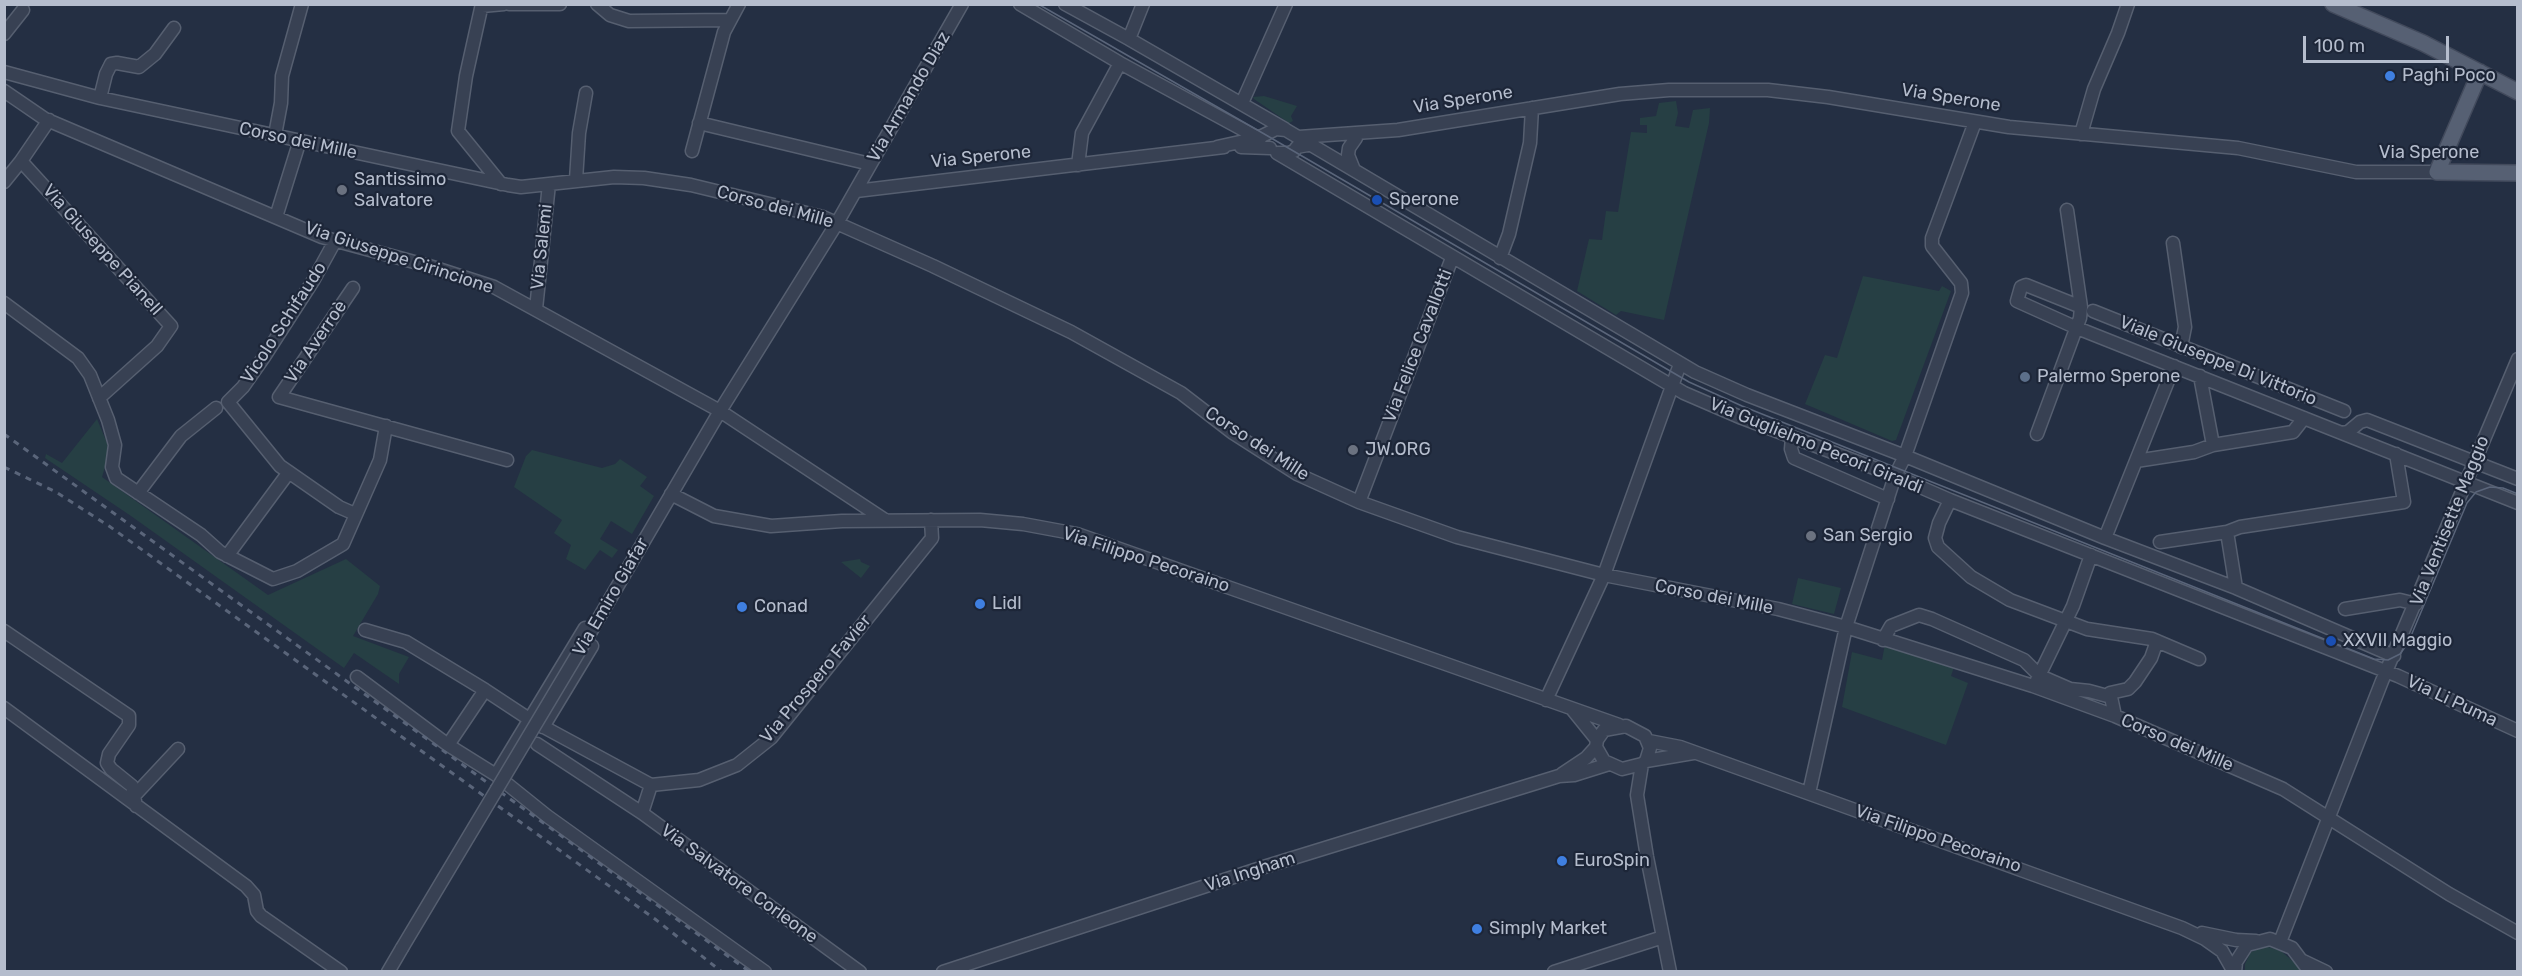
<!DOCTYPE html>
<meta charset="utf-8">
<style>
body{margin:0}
#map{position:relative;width:2522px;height:976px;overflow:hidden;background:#242f43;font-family:Rubik,sans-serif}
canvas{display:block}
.frame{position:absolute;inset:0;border:6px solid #b5bdcd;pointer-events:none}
.scale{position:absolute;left:2303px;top:36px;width:146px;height:27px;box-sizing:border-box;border:3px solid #b5bdcd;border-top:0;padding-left:8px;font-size:18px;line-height:21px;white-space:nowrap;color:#b5bdcd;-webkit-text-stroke:4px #1d2638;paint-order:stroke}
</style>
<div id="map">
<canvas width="2522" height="976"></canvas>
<div class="frame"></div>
<div class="scale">100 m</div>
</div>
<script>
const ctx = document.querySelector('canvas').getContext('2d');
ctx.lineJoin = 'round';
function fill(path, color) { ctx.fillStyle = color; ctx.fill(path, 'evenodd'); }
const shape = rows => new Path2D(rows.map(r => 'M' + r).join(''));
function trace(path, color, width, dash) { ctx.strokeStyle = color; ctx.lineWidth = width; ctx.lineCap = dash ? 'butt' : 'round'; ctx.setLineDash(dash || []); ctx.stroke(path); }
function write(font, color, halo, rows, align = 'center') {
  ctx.font = font + ' Rubik,sans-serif'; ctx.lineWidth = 4.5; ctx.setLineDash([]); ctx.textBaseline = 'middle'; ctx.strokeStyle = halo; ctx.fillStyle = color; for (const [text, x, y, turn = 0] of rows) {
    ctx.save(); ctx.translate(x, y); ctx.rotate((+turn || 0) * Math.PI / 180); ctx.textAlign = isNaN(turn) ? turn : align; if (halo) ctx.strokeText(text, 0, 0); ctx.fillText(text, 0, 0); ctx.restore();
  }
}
fill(shape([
 [1264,96,1297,106,1291,116,1293,121,1289,123,1254,99,1253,97],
 [1676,101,1678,113,1675,126,1689,128,1693,110,1710,108,1709,123,1666,311,1664,320,1621,311,1616,315,1577,291,1589,239,1602,240,1606,211,1618,212,1631,132,1647,133,1647,125,1640,125,1640,118,1656,116,1659,103],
 [1863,276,1939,291,1942,286,1951,291,1896,440,1892,441,1805,404,1825,355,1837,358],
 [97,419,110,450,102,477,268,595,346,559,380,586,378,594,353,636,409,657,399,674,399,684,354,653,344,668,131,516,45,458,46,454,62,463],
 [532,450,602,468,615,464,620,459,647,477,640,486,654,496,632,534,611,521,600,539,618,550,612,558,600,550,585,570,566,559,571,545,554,533,562,520,514,487,526,456],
 [860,559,861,562,870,566,861,578,841,562],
 [1798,578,1841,588,1834,614,1792,604],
 [1885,644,1954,667,1951,676,1968,683,1946,745,1842,707,1852,652,1882,660],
 [2265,946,2281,951,2295,963,2301,971,2245,971,2245,964,2251,952]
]), '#263f44');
const minor = shape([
 [482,4,466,76,458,131,501,184],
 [509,4,560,4],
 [597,4,610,15,629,21,730,20],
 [1020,4,1120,63,1260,139],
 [1065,4,1129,39,1285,129],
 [482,6,504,4],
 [4,34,23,10],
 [1129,39,1143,4],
 [4,72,100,98,508,185,521,187,614,177,644,178,691,185,823,217,933,266,1071,332,1181,393,1233,433,1297,474,1359,502,1457,537,1604,575,1778,609,1846,627,2033,686,2115,716,2283,789,2449,894,2518,933],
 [4,91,45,119,322,237,429,266,494,287,720,411,885,520],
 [100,98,106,74,111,64,117,63,139,67,155,54,174,28],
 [1242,103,1286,4],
 [49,120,21,161,171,326,157,346,99,398],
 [699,123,870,164],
 [2081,134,2094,89,2118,33,2128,4],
 [275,135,281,103,282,76,302,4],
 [1299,137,1398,130,1620,94,1669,90,1768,90,1828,97,2009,127,2238,148,2356,172,2437,172],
 [1217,147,1258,138,1276,129,1286,130,1695,372,1747,395,1905,456,2105,538,2236,588,2394,656],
 [1241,147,1270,148],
 [692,151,724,32,739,4],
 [1277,153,1684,393,1742,418,1895,476,1950,500,2398,676,2518,731],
 [1277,153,1289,153,1294,151,1297,147,1313,144],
 [1078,165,1082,133,1120,63],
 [1354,170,1348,155,1349,148,1356,138],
 [576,180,579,133,586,93],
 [4,182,21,161],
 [856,191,1224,147],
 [276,217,300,140],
 [335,241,313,281,264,357,243,387,228,402,280,466,339,507,355,514],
 [2173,243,2185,327,2181,347],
 [1500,258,1509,234,1530,143,1532,108],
 [353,288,279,397,507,460],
 [4,303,78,358,90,375,108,420,115,445,112,467,116,478,201,535,220,552,273,579,297,571,343,544,380,460,386,426],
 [2081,307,2026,285,2021,287,2017,301,2077,328,2518,503],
 [536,309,549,184],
 [2093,311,2344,411],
 [2200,376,2213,445],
 [2342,433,2348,432,2360,422,2367,420,2518,479],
 [2037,434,2080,318,2081,307,2067,210],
 [1792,438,1791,449,1794,458,1888,499],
 [2136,461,2194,452,2213,445,2293,432,2304,418],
 [138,493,181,436,216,408],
 [671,494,714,516,771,526,842,521,980,520,1023,524,1077,534,1619,725],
 [1950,500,1939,523,1935,538,1938,547,1971,577,2010,600,2087,629,2152,639,2199,659],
 [1359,502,1452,258],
 [2227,532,2236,588],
 [2105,538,2174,366],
 [2160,542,2227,532,2240,527,2404,502,2396,454],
 [227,556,289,472],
 [2345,609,2400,600,2416,604],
 [365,630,406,642,485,690,448,745,496,775,547,816,765,972],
 [4,631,129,716,129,725,109,754,107,763,111,769,132,786,136,806],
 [586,640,720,411,837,223,962,4],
 [1883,640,1891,626,1919,615,1932,619,2024,660,2040,676,2070,689,2089,691,2111,697,2115,716],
 [357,677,448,745],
 [2037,680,2073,606,2091,555],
 [485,690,529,719,651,785,699,780,737,765,771,738,932,538,931,520],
 [2111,697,2110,693,2128,689,2135,682,2151,658,2157,641],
 [1546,700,1604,575,1680,364],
 [4,708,246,886,254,895,257,911,261,916,341,972],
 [1572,709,1597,740],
 [1626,726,1645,736,1650,748,1646,761,1642,764,1622,769,1604,761,1596,747,1597,740,1604,730,1626,726],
 [543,727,592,646],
 [1649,741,1680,747,2182,928,2205,939,2222,951,2234,972],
 [537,744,642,813,860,972],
 [1646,761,1693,753],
 [1642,764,1637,795,1647,857,1670,972],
 [1562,774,1586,758,1596,747],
 [496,775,585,628],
 [1809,793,1846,627,1895,476,1905,456,1962,293,1961,283,1932,246,1932,238,1975,122],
 [135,795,178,749],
 [642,813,651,785],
 [2202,933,2236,940,2256,941],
 [2280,942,2382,681,2518,359],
 [2303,961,2326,972],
 [388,972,402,948],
 [943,972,1267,866,1559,776,1574,775,1609,764],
 [1554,972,1663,937],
 [2235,972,2236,962,2247,945,2270,939,2292,948,2310,972]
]);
const major = shape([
 [2333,4,2423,43,2518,92],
 [2480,72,2437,172,2518,173]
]);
trace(minor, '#565f70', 15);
trace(major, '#424a5c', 18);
trace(minor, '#384153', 12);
trace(major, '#566073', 15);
trace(shape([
 [1038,4,1266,135,1689,382,1742,406,2374,659,2388,660,2400,654,2408,643,2467,503,2476,492,2490,487,2503,488,2518,494]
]), '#5a657a', 1.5);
trace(shape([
 [4,434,750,972],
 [4,467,56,492,109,526,655,919,722,972]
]), '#5a657a', 3, [6, 6]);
const minorBridge = shape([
 [402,948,586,640]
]);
trace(minorBridge, '#565f70', 15, []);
trace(minorBridge, '#384153', 12);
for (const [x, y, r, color] of [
 [2390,76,6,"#3f7fe0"],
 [342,190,6,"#6b7280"],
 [1377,200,6,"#1a4fb4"],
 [2025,377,6,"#5c6f8a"],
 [1353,450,6,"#6b7280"],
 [1811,536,6,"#6b7280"],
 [980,604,6,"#3f7fe0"],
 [742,607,6,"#3f7fe0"],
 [2331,641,6,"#1a4fb4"],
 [1562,861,6,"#3f7fe0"],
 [1477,929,6,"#3f7fe0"]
]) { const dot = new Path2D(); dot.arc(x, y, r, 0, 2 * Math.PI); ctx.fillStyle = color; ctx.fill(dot); trace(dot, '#1d2638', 2); }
write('18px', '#b5bdcd', '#1d2638', [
 ["Paghi Poco",2402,76],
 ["Santissimo",354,180],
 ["Salvatore",354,201],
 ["Sperone",1389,200],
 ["Palermo Sperone",2037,377],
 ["JW.ORG",1365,450],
 ["San Sergio",1823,536],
 ["Lidl",992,604],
 ["Conad",754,607],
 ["XXVII Maggio",2343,641],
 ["EuroSpin",1574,861],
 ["Simply Market",1489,929]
], 'left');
write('18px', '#b5bdcd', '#1d2638', [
 ["Via Armando Diaz",909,97,-60],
 ["Via Sperone",1951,98,9],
 ["Via Sperone",1463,100,-9],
 ["Corso dei Mille",298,141,12],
 ["Via Sperone",2429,153],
 ["Via Sperone",981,157,-6],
 ["Corso dei Mille",775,207,15],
 ["Via Salemi",542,247,-84],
 ["Via Giuseppe Pianell",102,250,48],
 ["Via Giuseppe Cirincione",399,258,18],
 ["Vicolo Schifaudo",284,323,-57],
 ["Via Averroè",316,342,-56],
 ["Via Felice Cavallotti",1418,346,-69],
 ["Viale Giuseppe Di Vittorio",2218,361,22],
 ["Corso dei Mille",1257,444,33],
 ["Via Guglielmo Pecori Giraldi",1816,446,22],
 ["Via Ventisette Maggio",2450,521,-68],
 ["Via Filippo Pecoraino",1146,560,18],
 ["Via Emiro Giafar",611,597,-60],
 ["Corso dei Mille",1714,597,11],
 ["Via Prospero Favier",816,679,-50],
 ["Via Li Puma",2452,701,25],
 ["Corso dei Mille",2177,743,23],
 ["Via Filippo Pecoraino",1938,839,19],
 ["Via Ingham",1250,872,-18],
 ["Via Salvatore Corleone",739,884,36]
]);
</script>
